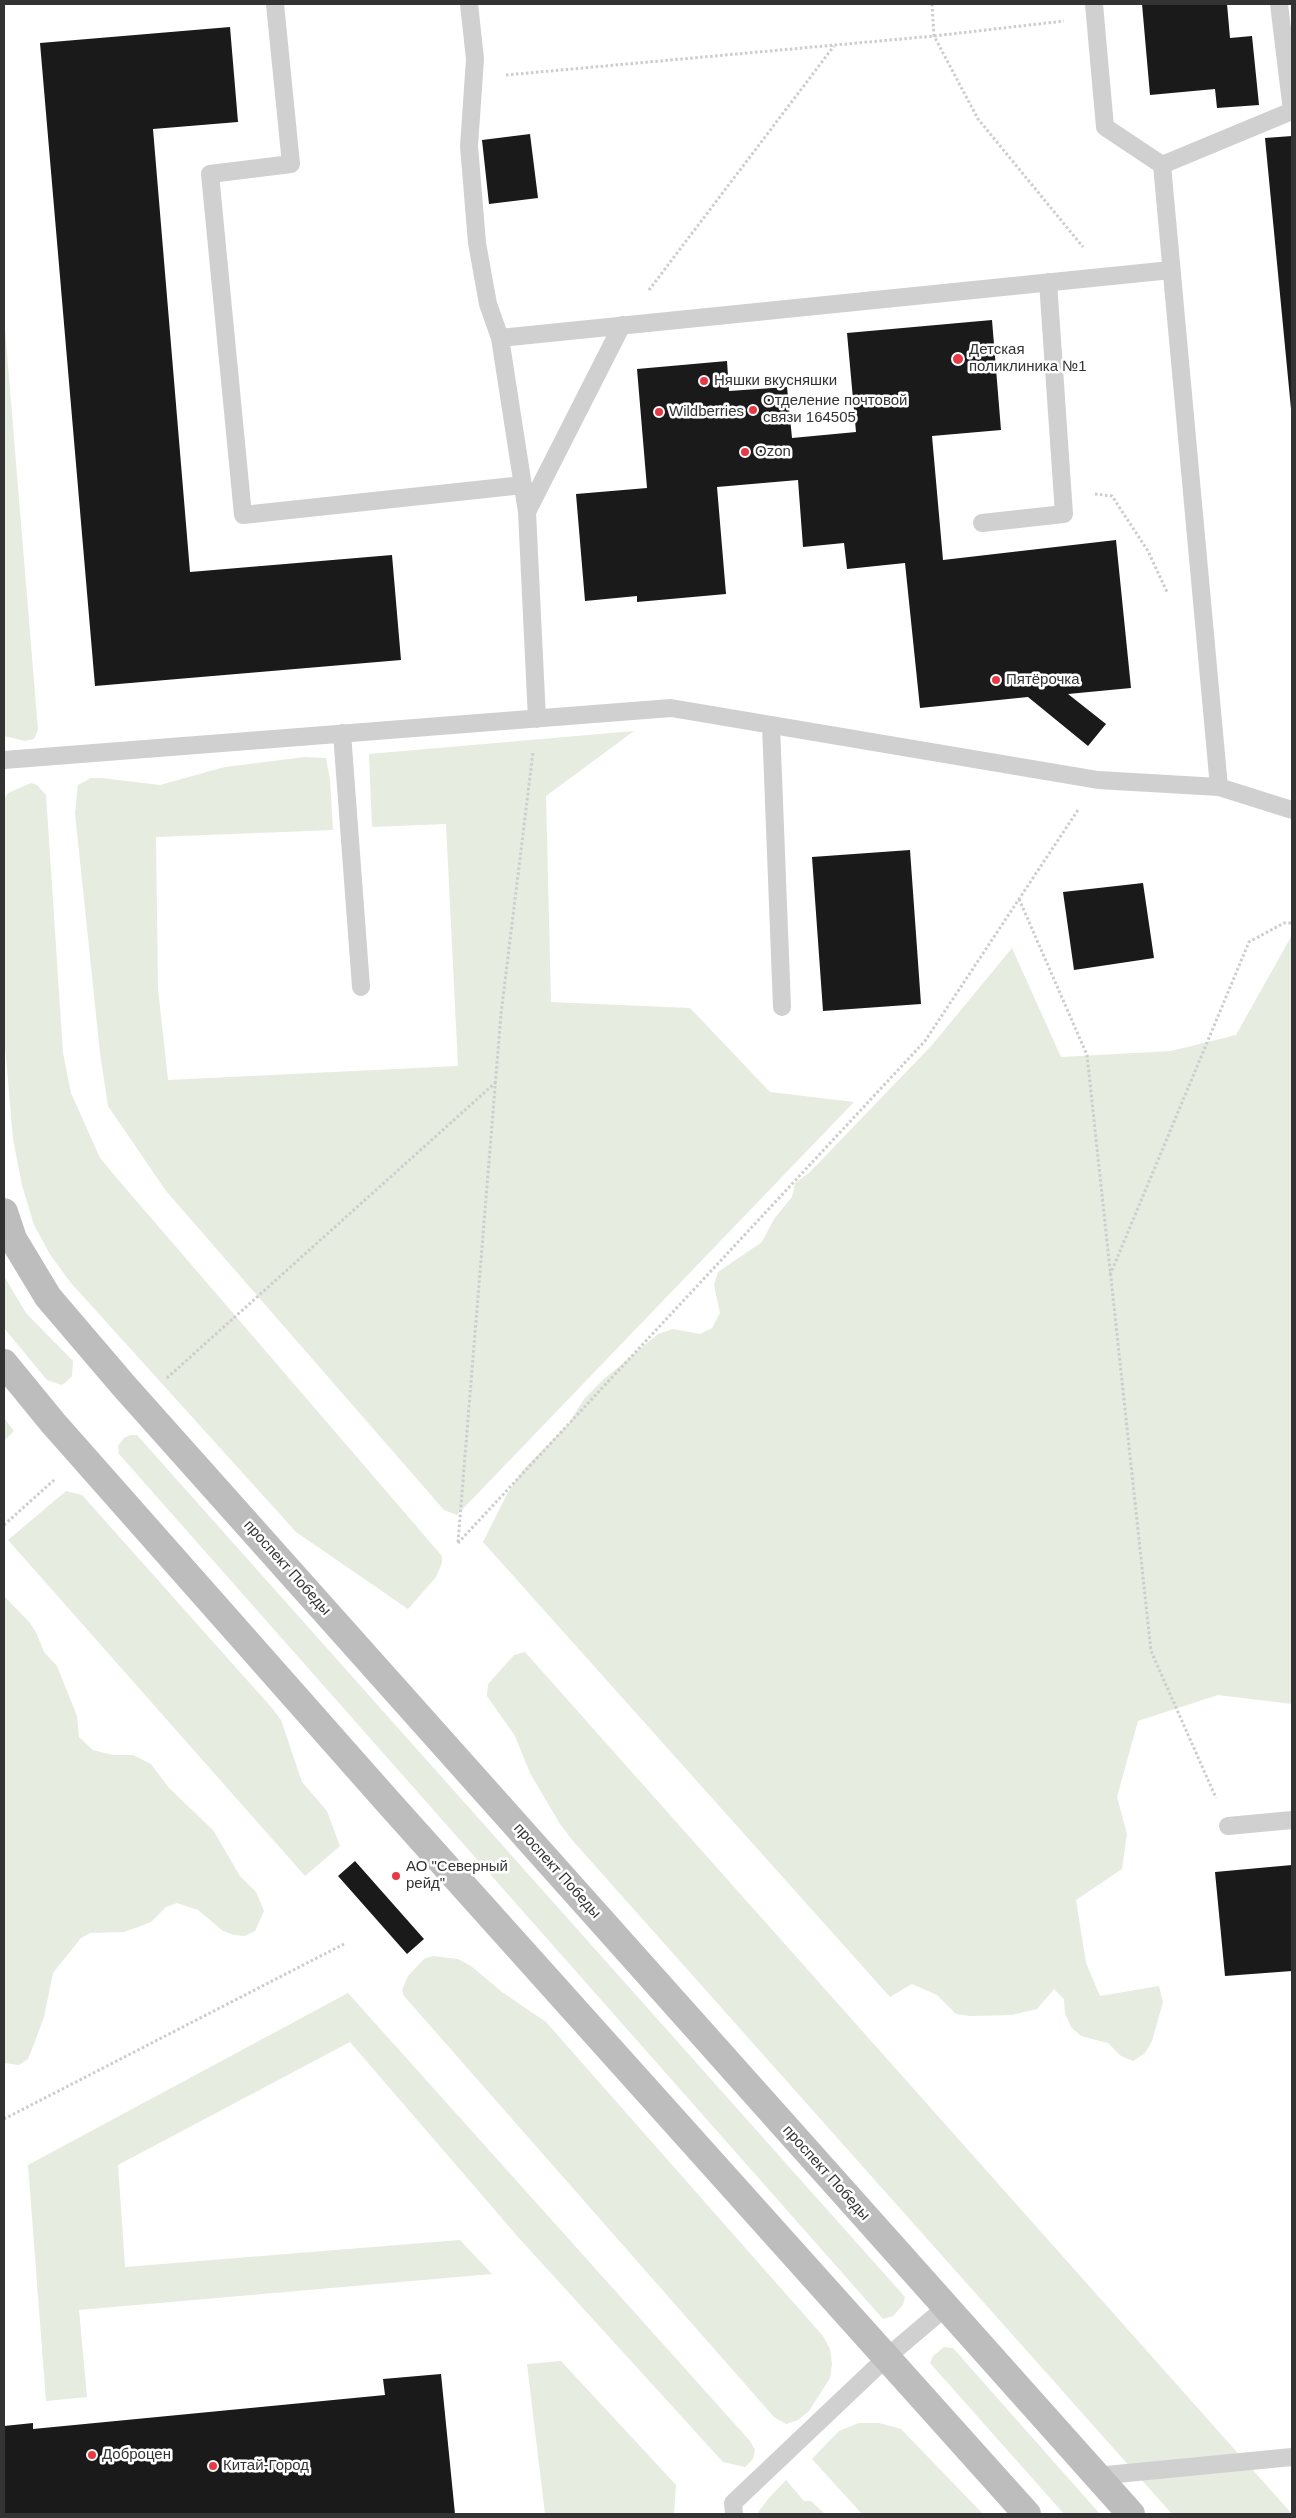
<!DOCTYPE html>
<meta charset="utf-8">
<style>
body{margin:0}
#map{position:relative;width:1296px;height:2518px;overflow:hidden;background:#fff;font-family:Arial,sans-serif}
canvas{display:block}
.frame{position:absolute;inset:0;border:5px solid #333;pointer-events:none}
</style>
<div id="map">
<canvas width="1296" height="2518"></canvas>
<div class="frame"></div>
</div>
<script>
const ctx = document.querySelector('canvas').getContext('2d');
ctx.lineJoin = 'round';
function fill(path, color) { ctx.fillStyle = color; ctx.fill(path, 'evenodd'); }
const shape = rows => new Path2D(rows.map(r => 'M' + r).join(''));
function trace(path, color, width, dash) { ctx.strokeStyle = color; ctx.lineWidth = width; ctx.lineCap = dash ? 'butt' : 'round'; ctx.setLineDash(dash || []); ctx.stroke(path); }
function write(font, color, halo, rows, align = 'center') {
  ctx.font = font + ' Arial,sans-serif'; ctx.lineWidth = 5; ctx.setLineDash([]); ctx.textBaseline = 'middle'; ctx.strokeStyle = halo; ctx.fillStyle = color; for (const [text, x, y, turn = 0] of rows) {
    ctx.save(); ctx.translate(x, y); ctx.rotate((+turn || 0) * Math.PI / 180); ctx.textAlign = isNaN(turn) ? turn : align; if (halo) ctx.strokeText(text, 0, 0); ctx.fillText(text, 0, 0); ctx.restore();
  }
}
fill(shape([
 [4,317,38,730,34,739,25,741,4,736],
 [634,731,546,796,551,1002,690,1008,770,1092,854,1102,457,1515,444,1510,166,1191,108,1106,100,1053,75,813,78,785,91,778,102,778,160,785,225,767,305,757,326,758,330,780,333,830,156,837,158,989,168,1080,458,1066,446,824,372,827,369,754],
 [31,783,37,785,46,795,63,1053,71,1093,100,1158,115,1176,442,1556,442,1563,436,1577,408,1609,296,1532,71,1283,51,1256,34,1225,22,1185,13,1139,4,1034,4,800,8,793],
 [1292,935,1292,1704,1218,1695,1138,1721,1117,1797,1127,1834,1122,1869,1076,1900,1086,1963,1100,1996,1159,1986,1163,2002,1152,2041,1145,2053,1133,2061,1121,2056,1108,2043,1081,2036,1071,2027,1065,2013,1064,1999,1054,1989,1037,2009,1011,2015,970,2016,956,2014,937,1995,912,1984,890,1997,483,1542,507,1494,523,1470,569,1423,584,1399,604,1379,658,1334,673,1329,700,1334,712,1328,720,1313,714,1285,718,1272,762,1242,774,1219,792,1197,795,1183,809,1173,932,1045,1012,948,1061,1057,1171,1051,1236,1035],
 [4,1276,26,1313,73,1361,72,1376,65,1383,61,1385,47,1380,4,1328],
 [4,1418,14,1431,4,1441],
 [130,1435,137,1435,905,2297,903,2305,893,2316,883,2319,119,1454,118,1446,124,1438],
 [66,1491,82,1495,272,1708,281,1720,302,1782,327,1811,340,1846,305,1876,8,1540],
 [4,1596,30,1623,36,1632,44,1652,57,1666,77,1716,79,1737,93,1750,113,1755,133,1755,151,1764,169,1788,213,1830,240,1876,256,1892,264,1911,255,1931,245,1936,234,1935,223,1931,198,1910,177,1903,166,1907,151,1922,135,1928,124,1932,90,1933,81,1938,53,1973,44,2017,32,2049,28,2059,19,2065,4,2063],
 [525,1652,1292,2514,1172,2514,573,1841,560,1824,530,1773,515,1736,487,1696,488,1684,514,1655],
 [433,1956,458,1959,471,1966,502,1992,546,2022,823,2336,830,2349,832,2364,830,2378,809,2411,798,2420,786,2424,774,2417,404,1996,402,1990,408,1976,424,1959],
 [348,1993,750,2441,755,2450,753,2459,745,2467,723,2462,518,2237,350,2042,118,2165,125,2267,460,2240,492,2274,79,2310,87,2397,46,2401,28,2165],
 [944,2347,953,2348,1100,2514,1064,2514,930,2363,933,2356],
 [561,2361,676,2485,674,2514,545,2514,527,2364],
 [859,2423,879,2423,901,2429,983,2514,862,2514,812,2459,839,2431],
 [786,2480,804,2501,811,2501,825,2514,757,2514,768,2499]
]), '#e6ecdf');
fill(shape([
 [1142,4,1227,4,1230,38,1252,36,1259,105,1217,108,1215,89,1150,95],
 [230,27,238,122,153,129,190,572,392,555,401,660,95,686,40,43],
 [530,134,538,198,489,204,482,140],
 [1292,136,1292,409,1291,409,1265,138],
 [992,320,1001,430,932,436,943,560,1116,540,1131,688,1068,694,1106,724,1088,746,1028,697,920,708,905,563,847,569,844,543,803,547,798,480,717,487,726,594,637,602,637,596,585,601,576,494,647,488,637,369,727,361,729,391,787,387,792,438,856,432,847,333],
 [910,850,921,1004,823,1011,812,857],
 [1143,883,1154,958,1074,970,1063,892],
 [355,1861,424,1939,407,1954,338,1876],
 [1292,1865,1292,1971,1225,1976,1215,1872],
 [441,2374,455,2514,4,2514,4,2426,33,2423,33,2429,385,2395,383,2379]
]), '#1a1a1a');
trace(shape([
 [932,4,934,36,978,119,1083,247],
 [506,75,934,36,1064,21],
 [649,290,834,46],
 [1095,494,1112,496,1148,551,1167,592],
 [1019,899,1087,1055,1151,1651,1216,1798],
 [1110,1275,1249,942,1284,923,1292,923],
 [167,1378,495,1083],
 [4,1525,54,1480],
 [458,1542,501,1014,533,752],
 [458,1543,925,1041,1078,810],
 [4,2119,344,1944]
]), '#cdcdcd', 3, [2.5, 2.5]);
trace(shape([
 [275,4,291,164,210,174,243,515,523,485],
 [469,4,475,59,469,146,477,243,488,304,500,338],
 [1094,4,1105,127,1162,165],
 [1279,4,1292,111],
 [527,512,622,325],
 [982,523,1064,514,1048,282],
 [537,719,527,512,500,338,1171,270],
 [771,725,782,1007],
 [342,733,361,987],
 [4,760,671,708,1098,780,1219,787,1292,810],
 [1219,787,1162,165,1292,111],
 [1228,1826,1292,1820],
 [1096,2476,1292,2457],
 [734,2514,733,2503,887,2357,946,2307]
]), '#d0d0d0', 18);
trace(shape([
 [4,1212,13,1239,48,1297,124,1386,1131,2514],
 [4,1363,54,1424,389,1803,1027,2514]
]), '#bdbdbd', 28);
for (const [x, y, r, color] of [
 [958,359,6,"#e63946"],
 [704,381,5,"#e63946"],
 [753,410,5,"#e63946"],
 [659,412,5,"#e63946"],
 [745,452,5,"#e63946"],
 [996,680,5,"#e63946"],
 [396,1876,5,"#e63946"],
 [92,2455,5,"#e63946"],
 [213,2466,5,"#e63946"]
]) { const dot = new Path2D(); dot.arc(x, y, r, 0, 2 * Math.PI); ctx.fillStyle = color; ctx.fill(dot); trace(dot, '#fff', 2); }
write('15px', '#333', '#fff', [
 ["Детская",969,350],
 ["поликлиника №1",969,367],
 ["Няшки вкусняшки",714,381],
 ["Отделение почтовой",763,401],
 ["связи 164505",763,418],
 ["Wildberries",669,412],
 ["Ozon",755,452],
 ["Пятёрочка",1006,680],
 ["АО \"Северный",406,1867],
 ["рейд\"",406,1884],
 ["Доброцен",102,2455],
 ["Китай-Город",223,2466]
], 'left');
write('15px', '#333', '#fff', [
 ["проспект Победы",287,1568,48],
 ["проспект Победы",557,1871,48],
 ["проспект Победы",826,2173,48]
]);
</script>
